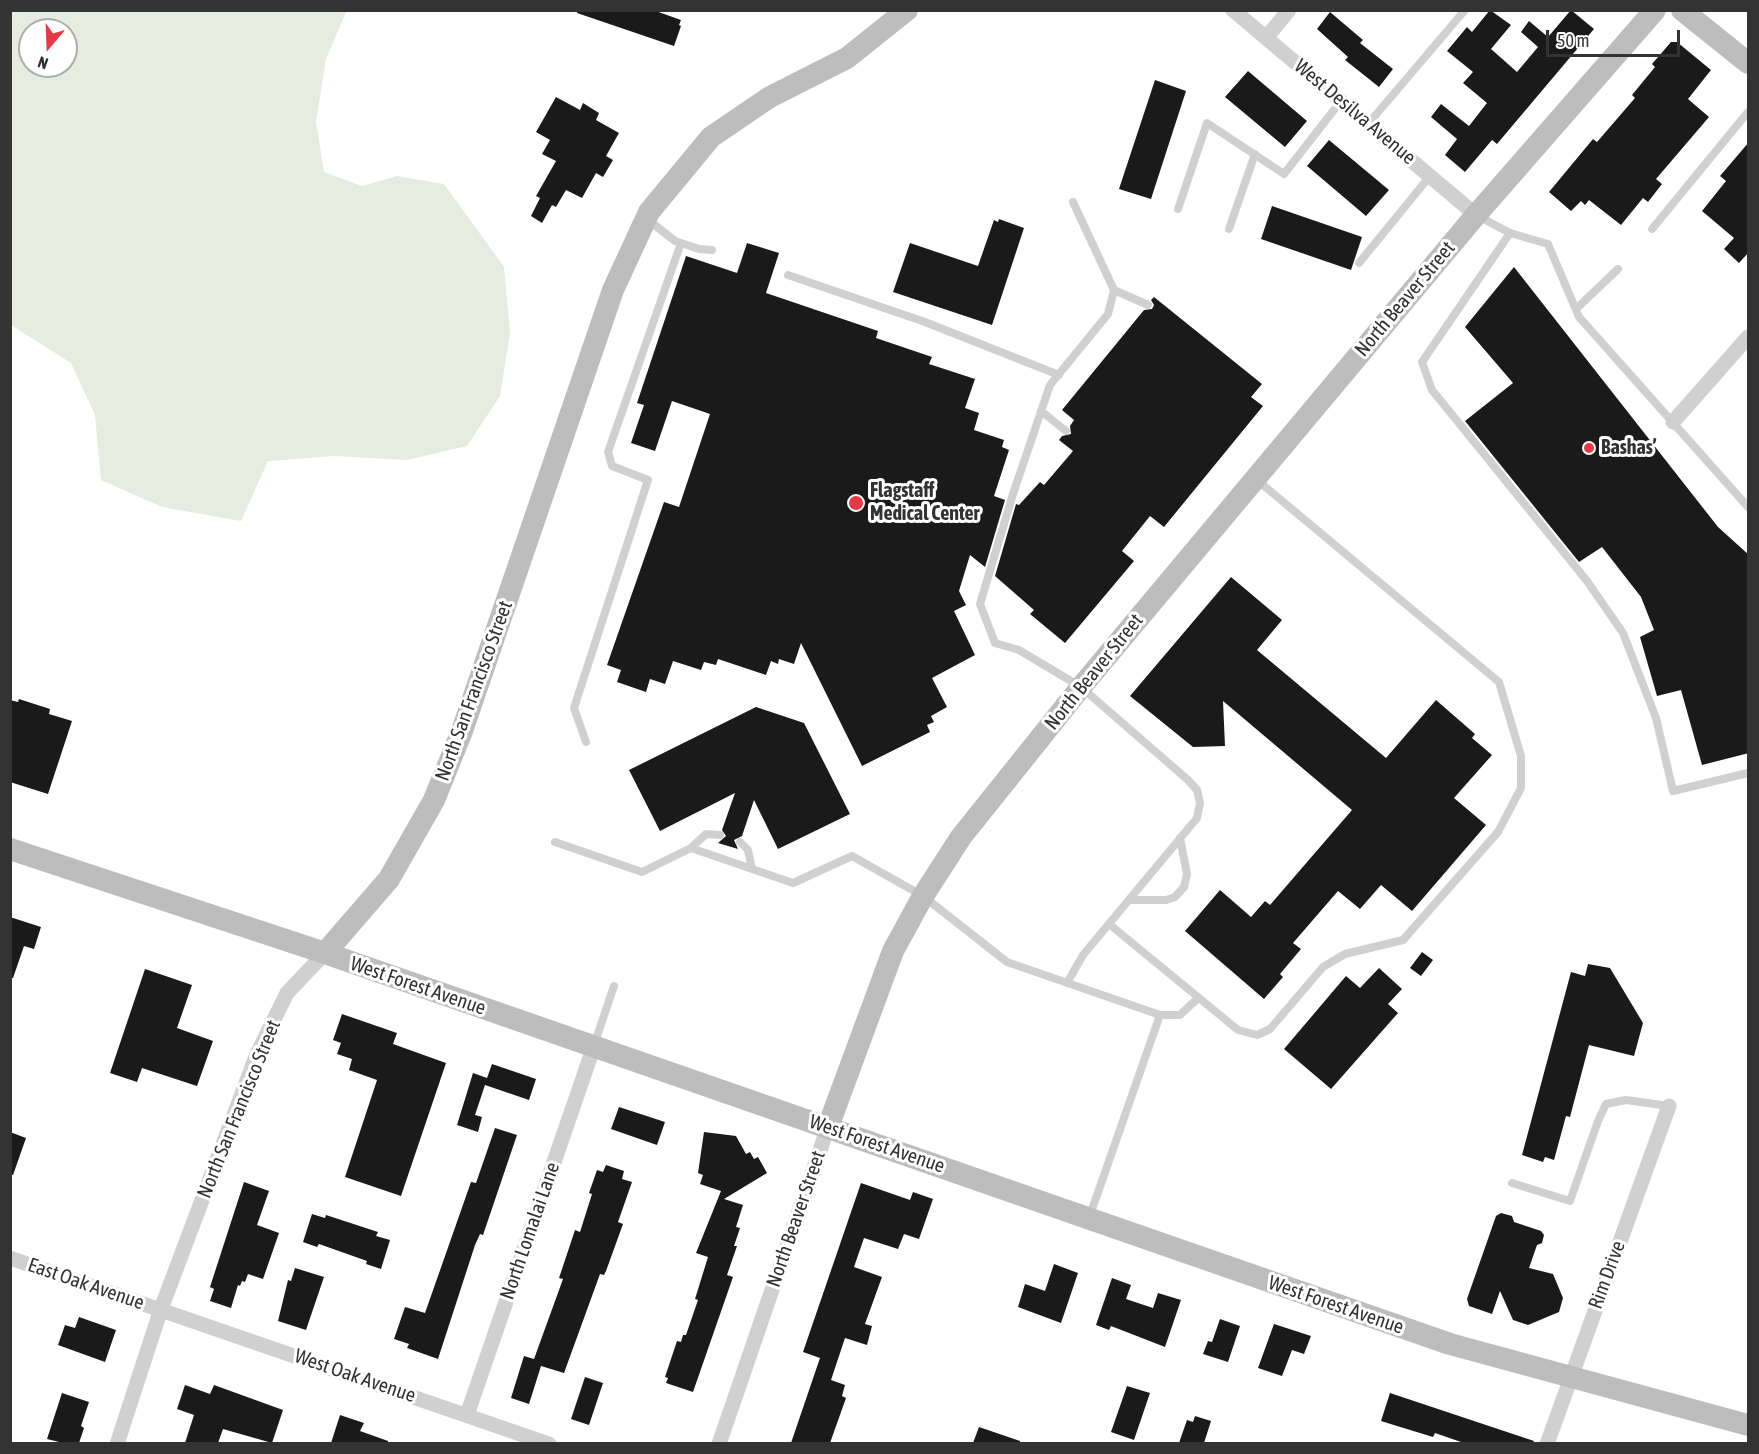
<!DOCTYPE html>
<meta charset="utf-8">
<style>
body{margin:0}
#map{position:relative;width:1759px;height:1454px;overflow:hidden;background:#fff;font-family:"Asap Condensed",sans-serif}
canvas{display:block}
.frame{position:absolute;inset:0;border:12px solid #333;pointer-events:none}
.north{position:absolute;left:18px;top:18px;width:60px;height:60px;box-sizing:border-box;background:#fff;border:2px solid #adadad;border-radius:50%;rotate:199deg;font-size:16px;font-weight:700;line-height:24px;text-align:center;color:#333}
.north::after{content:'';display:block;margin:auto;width:21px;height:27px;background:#e63946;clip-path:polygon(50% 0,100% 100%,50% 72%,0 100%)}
.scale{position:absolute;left:1546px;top:30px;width:134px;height:27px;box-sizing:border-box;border:3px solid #333;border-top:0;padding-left:8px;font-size:18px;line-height:21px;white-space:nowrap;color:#333;-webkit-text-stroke:4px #fff;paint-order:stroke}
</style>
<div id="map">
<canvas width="1759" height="1454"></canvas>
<div class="frame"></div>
<div class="north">N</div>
<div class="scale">50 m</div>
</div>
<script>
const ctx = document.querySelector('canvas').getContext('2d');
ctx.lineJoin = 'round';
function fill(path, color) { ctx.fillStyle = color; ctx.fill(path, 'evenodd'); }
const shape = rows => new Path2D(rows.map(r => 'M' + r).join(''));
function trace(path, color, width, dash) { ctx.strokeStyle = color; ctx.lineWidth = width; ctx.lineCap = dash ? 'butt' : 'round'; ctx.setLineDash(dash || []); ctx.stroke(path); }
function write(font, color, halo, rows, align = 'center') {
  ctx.font = font + ' "Asap Condensed",sans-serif'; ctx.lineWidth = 6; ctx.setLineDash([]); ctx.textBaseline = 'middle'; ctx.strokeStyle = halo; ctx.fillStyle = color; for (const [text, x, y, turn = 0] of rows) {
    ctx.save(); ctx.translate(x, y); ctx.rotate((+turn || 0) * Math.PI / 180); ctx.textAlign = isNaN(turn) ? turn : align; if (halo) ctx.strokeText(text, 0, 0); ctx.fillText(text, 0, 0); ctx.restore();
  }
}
fill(shape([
 [347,10,326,59,316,122,324,172,362,186,397,176,444,184,504,267,510,333,500,396,467,446,407,460,334,456,268,461,241,521,162,507,101,480,95,415,71,363,11,325,11,11],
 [30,30,66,30,66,66,30,66]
]), '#e6ecdf');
fill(shape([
 [578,10,653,10,681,20,679,25,681,26,674,46,577,13],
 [1490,10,1511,25,1491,49,1517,72,1538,47,1521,32,1529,21,1548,37,1571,10,1594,29,1497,144,1492,140,1465,172,1445,155,1457,139,1431,117,1441,104,1469,126,1487,103,1463,83,1473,72,1447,51,1467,27,1472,32],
 [1330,12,1363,40,1360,43,1393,69,1379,87,1345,60,1348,57,1317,29],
 [1671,42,1677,42,1711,70,1688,99,1709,117,1656,179,1662,184,1648,202,1643,198,1621,225,1589,200,1585,205,1581,201,1571,211,1549,192,1593,139,1597,142,1635,98,1632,95,1655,67,1652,64],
 [1248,71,1307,121,1285,147,1225,97],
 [1155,80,1186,91,1151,199,1119,189],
 [556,97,580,110,583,103,599,113,596,120,619,133,606,156,613,160,603,177,596,173,582,198,566,190,556,207,552,205,542,223,531,216,540,198,536,196,556,161,542,154,550,140,536,132],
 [1329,140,1389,190,1366,216,1307,166],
 [1749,142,1749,252,1739,263,1724,249,1734,238,1702,211,1726,181,1720,176],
 [1272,206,1362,237,1351,270,1261,239],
 [999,219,1024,228,992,325,893,292,910,243,978,266,994,220,998,222],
 [747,243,779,253,766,293,878,331,876,338,932,357,929,364,975,379,965,408,979,413,974,430,1004,440,1002,447,1009,450,994,496,1005,500,985,567,970,555,959,591,966,605,954,611,975,655,932,678,947,707,931,716,934,722,927,725,930,732,862,766,801,643,794,664,779,659,778,664,771,661,766,675,718,659,716,665,704,662,701,670,673,661,665,684,650,679,646,692,617,682,621,670,607,665,664,502,679,507,710,414,672,401,655,451,631,443,644,405,637,403,686,256,737,273],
 [1514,267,1718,527,1749,555,1749,753,1702,765,1681,690,1657,696,1640,637,1654,630,1641,597,1602,547,1579,562,1465,421,1513,383,1465,327],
 [1154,297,1262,384,1251,397,1263,406,1164,527,1150,516,1122,551,1134,561,1065,643,1030,614,1034,610,995,576,1016,504,1019,505,1040,482,1044,485,1073,451,1059,440,1062,436,1071,434,1070,426,1074,420,1062,410,1144,310,1152,309,1154,305,1151,300],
 [1231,577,1282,620,1257,650,1386,758,1436,700,1475,734,1472,738,1492,755,1454,798,1486,825,1412,911,1381,885,1360,909,1338,891,1293,943,1301,949,1280,974,1283,977,1264,999,1185,931,1220,890,1251,917,1265,901,1270,905,1352,810,1223,701,1225,746,1193,747,1130,696],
 [19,699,50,709,49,714,72,721,48,794,10,782,10,700,18,702],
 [756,707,804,723,850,814,778,849,754,800,742,836,734,840,738,849,718,843,726,836,722,830,735,793,660,831,629,770],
 [10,917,41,927,34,949,24,946,13,978,10,978],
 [1422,952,1433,960,1421,976,1410,968],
 [1588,964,1610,968,1643,1023,1634,1056,1589,1045,1570,1117,1566,1116,1554,1160,1545,1157,1543,1162,1522,1155,1571,972,1585,976],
 [1379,968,1402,989,1388,1004,1398,1013,1331,1089,1284,1049,1346,976,1360,988],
 [145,969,192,985,177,1028,213,1041,197,1086,142,1068,137,1082,110,1073],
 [342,1014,397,1033,393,1044,446,1063,401,1196,345,1177,377,1080,349,1070,352,1059,337,1054,341,1043,333,1040],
 [492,1064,536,1079,529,1100,485,1085,475,1115,482,1117,478,1132,457,1125,473,1073,487,1078],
 [619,1107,665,1122,657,1145,611,1129],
 [495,1128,517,1135,483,1235,480,1234,475,1245,438,1359,407,1348,409,1344,394,1339,405,1307,425,1313,471,1182,476,1183],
 [10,1132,26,1138,13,1175,10,1175],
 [704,1132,736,1136,746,1154,750,1152,754,1159,758,1157,767,1173,724,1199,743,1205,736,1227,740,1228,734,1246,737,1246,727,1275,733,1277,693,1392,666,1383,668,1378,665,1377,677,1341,681,1342,683,1335,686,1335,698,1300,695,1299,708,1257,696,1253,721,1191,700,1184,703,1175,698,1173],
 [606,1165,624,1171,622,1179,632,1182,618,1222,623,1224,606,1271,604,1275,600,1274,564,1373,541,1366,529,1404,511,1398,524,1356,534,1359,563,1279,559,1278,575,1230,580,1232,592,1194,589,1193,597,1170,603,1172],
 [244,1182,269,1191,257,1225,279,1233,263,1279,248,1274,245,1282,242,1281,240,1286,238,1285,231,1308,210,1301,214,1289,210,1287],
 [861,1183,910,1200,913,1192,933,1199,919,1239,904,1234,898,1249,864,1238,854,1267,882,1277,865,1324,872,1326,867,1345,845,1338,831,1380,845,1385,842,1396,846,1398,830,1443,791,1443,820,1358,803,1352],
 [1501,1213,1512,1216,1514,1222,1541,1231,1544,1235,1542,1243,1537,1245,1529,1268,1553,1274,1563,1298,1559,1312,1528,1325,1513,1320,1500,1291,1492,1314,1469,1306,1467,1299,1496,1216],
 [312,1214,325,1218,326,1215,378,1232,376,1236,390,1240,381,1269,366,1264,367,1261,319,1244,317,1247,303,1242],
 [1054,1264,1078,1273,1061,1323,1018,1307,1025,1284,1045,1291],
 [295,1268,324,1277,306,1330,278,1321,288,1280,291,1281],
 [1112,1278,1131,1285,1126,1299,1153,1308,1158,1293,1181,1300,1165,1347,1111,1326,1109,1330,1096,1325],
 [79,1317,116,1330,105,1362,58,1345,65,1325,75,1328],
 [1220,1319,1240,1326,1228,1362,1203,1354,1208,1341,1212,1342],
 [1274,1324,1311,1336,1304,1354,1292,1350,1282,1376,1258,1368],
 [585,1377,603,1383,589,1425,571,1419],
 [185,1385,210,1394,214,1385,283,1410,272,1443,223,1429,218,1443,185,1443,194,1415,177,1409],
 [1127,1386,1150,1393,1134,1440,1111,1432],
 [62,1393,89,1402,81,1426,84,1428,79,1443,63,1443,47,1439],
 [1390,1393,1534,1441,1533,1443,1464,1443,1435,1433,1433,1437,1397,1426,1381,1421],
 [340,1415,364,1423,360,1431,388,1441,388,1443,331,1443],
 [1195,1416,1211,1421,1204,1443,1179,1443,1187,1420,1193,1422],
 [979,1427,1020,1441,1020,1443,973,1443]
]), '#1a1a1a');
trace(shape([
 [1368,124,1465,10],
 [1178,209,1207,123,1284,174,1341,101],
 [1478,216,1510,233,1548,244,1579,317,1748,507],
 [647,219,675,241,699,249,712,250],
 [1229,229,1255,154],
 [1652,229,1748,112],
 [1510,233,1422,362,1432,390,1587,581,1623,633,1656,718,1673,791,1748,773],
 [1359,263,1430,176],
 [788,275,925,322,1059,375],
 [1114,290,1148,305],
 [1576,309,1618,269],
 [1041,411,1066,431],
 [586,742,574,708,648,480,612,466,608,452,681,243],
 [555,842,642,872,691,848,793,883,852,856,923,896,1007,962,1160,1015,1180,1015,1197,999],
 [740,842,748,850,752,869],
 [691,848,706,834,720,835],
 [1129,900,1166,900,1175,897,1184,887,1187,874,1180,838],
 [1109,924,1238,1030,1257,1035,1270,1029,1323,967,1345,954,1403,940,1498,832,1521,788,1521,756,1499,682,1257,480],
 [1067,983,1083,955,1197,818,1200,803,1197,790,1188,780,1081,687,1019,650,995,643,980,604,1013,494,1050,385,1108,314,1114,290,1073,202],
 [594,1045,614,986],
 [1512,1183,1570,1201,1598,1121,1606,1104,1626,1100,1669,1106],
 [1089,1218,1160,1015]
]), '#d0d0d0', 8);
trace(shape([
 [1233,10,1476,215],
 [1266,38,1289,10],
 [1673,422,1748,337],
 [10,1258,549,1444],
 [467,1415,594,1046],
 [117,1444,161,1309,257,1054,287,993,325,953],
 [719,1444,828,1127],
 [1547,1444,1669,1106]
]), '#d0d0d0', 15);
trace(shape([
 [1682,10,1748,63],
 [10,849,325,953,1450,1344,1748,1425],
 [325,953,389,879,434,800,462,731,613,290,649,212,711,137,770,97,847,58,907,10],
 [828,1127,893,951,923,896,961,837,1081,687,1476,215,1655,10]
]), '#bdbdbd', 22);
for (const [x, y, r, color] of [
 [1589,448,6,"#e63946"],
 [856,503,8,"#e63946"]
]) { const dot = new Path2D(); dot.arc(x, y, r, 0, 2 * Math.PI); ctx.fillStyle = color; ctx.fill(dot); trace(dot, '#fff', 2); }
write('20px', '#333', '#fff', [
 ["West Desilva Avenue",1355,112,40],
 ["North Beaver Street",1405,299,-50],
 ["North Beaver Street",1094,672,-51],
 ["North San Francisco Street",474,691,-70],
 ["West Forest Avenue",418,986,19],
 ["North San Francisco Street",239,1109,-68],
 ["West Forest Avenue",877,1144,19],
 ["North Beaver Street",796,1219,-71],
 ["North Lomalai Lane",530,1231,-71],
 ["Rim Drive",1607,1275,-70],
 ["East Oak Avenue",86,1284,19],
 ["West Forest Avenue",1336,1305,19],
 ["West Oak Avenue",355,1376,19]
]);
write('bold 20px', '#333', '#fff', [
 ["Bashas’",1601,448],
 ["Flagstaff",870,491],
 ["Medical Center",870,514]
], 'left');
</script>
